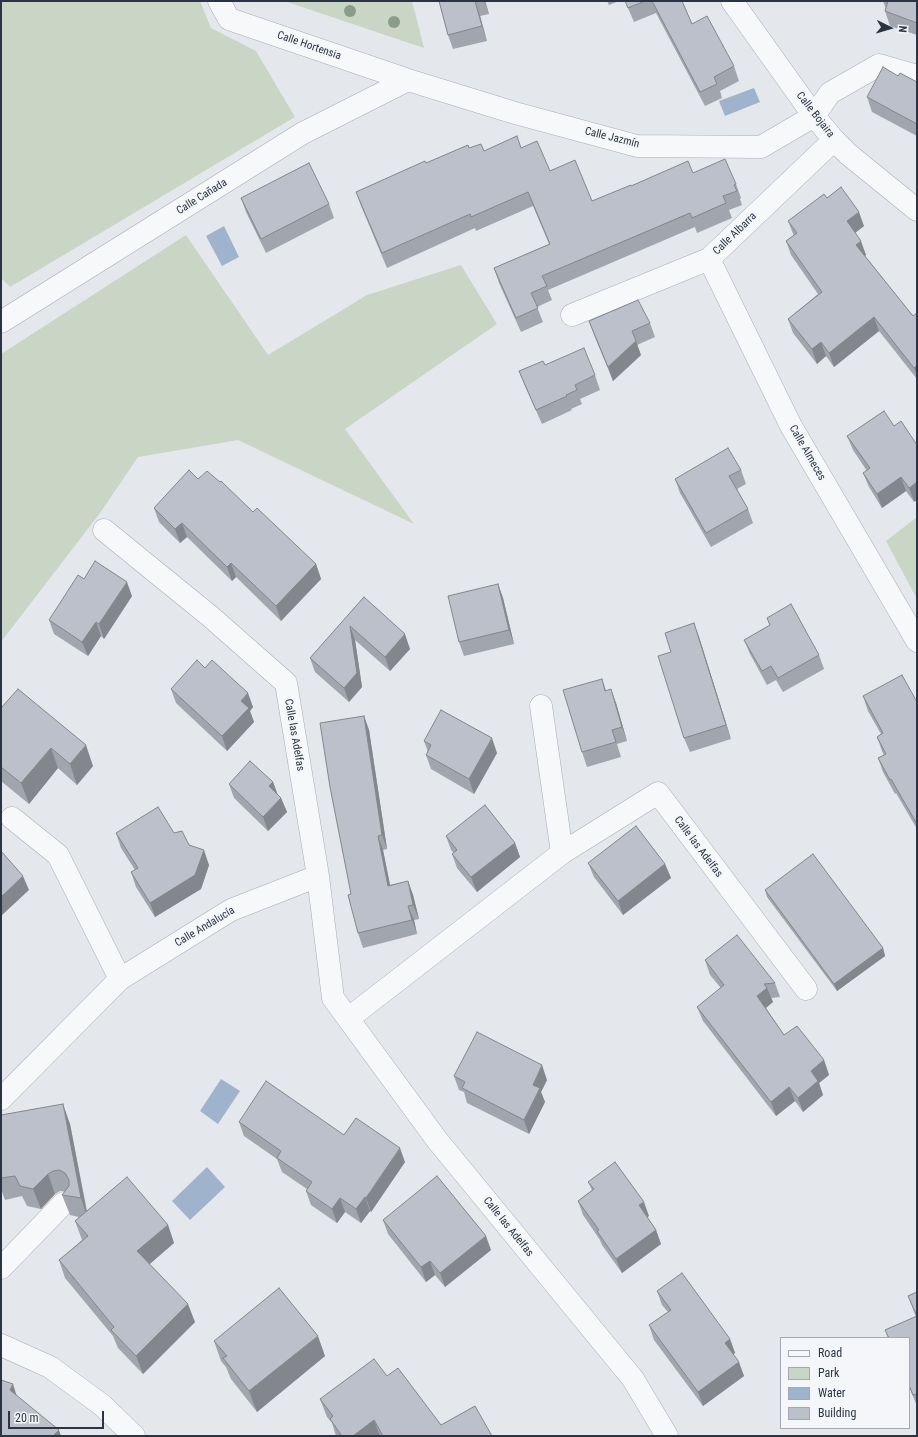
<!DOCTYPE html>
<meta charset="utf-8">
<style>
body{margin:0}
#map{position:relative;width:918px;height:1437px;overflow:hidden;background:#e4e7ec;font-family:"Roboto Condensed",sans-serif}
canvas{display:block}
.frame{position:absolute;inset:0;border:2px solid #2b3445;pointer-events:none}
.legend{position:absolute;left:780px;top:1337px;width:130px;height:92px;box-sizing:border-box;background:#f4f6f9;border:1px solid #a4a8b1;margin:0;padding:5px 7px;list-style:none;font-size:12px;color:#2b3445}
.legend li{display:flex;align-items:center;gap:8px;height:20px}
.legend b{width:20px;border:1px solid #a4a8b1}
.north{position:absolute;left:870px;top:8px;width:40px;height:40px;-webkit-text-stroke:3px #f4f6f9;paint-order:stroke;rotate:95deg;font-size:11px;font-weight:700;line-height:16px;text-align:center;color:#2b3445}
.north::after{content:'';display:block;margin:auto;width:14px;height:18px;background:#2b3445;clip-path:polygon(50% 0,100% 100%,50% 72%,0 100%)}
.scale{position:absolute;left:8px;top:1411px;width:96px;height:18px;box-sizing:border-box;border:2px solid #2b3445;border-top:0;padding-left:5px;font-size:12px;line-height:14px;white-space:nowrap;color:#2b3445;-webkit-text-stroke:3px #f4f6f9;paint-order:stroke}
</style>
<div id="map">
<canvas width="918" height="1437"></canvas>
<div class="frame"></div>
<ul class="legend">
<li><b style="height:5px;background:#f7f8fa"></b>Road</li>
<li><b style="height:11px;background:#c9d6c5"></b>Park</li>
<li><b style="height:11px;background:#9fb4cc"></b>Water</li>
<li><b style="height:11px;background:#bbc0ca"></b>Building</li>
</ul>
<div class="north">N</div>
<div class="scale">20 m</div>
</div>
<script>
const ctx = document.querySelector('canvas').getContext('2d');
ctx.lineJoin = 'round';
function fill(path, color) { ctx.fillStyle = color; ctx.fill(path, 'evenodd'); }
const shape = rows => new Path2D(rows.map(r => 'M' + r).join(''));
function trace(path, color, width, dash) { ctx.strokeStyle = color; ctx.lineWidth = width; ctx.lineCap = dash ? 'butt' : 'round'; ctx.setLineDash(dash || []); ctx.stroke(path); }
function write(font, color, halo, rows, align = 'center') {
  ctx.font = font + ' "Roboto Condensed",sans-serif'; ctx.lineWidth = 4; ctx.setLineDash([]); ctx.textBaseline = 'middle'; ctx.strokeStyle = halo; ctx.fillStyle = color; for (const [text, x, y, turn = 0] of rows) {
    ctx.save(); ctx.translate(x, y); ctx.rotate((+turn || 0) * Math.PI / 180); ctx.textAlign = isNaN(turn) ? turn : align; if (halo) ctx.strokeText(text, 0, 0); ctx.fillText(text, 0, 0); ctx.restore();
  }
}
fill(shape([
 [1,1,200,1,211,28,256,51,295,117,10,287,1,278],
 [284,1,412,1,424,48],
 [186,235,268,355,367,295,461,265,497,324,345,429,414,524,238,440,138,457,100,513,1,642,1,354],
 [917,517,917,599,886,541]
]), '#c9d6c5');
fill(shape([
 [754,88,760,102,725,116,719,101],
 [224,226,239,257,222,266,206,236],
 [221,1079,240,1091,218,1124,200,1111],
 [207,1167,225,1187,190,1220,172,1201]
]), '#9fb4cc');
const minor = shape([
 [219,1,229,19,408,80,515,113,637,146,761,147,814,116,830,93,879,65,917,76],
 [732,1,814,116,834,140,848,154,917,210],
 [709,259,791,426,917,641],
 [572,315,709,259,834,140],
 [1,322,303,133,408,80],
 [104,530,211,617,286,683,318,876,333,998,437,1140,633,1379,667,1436],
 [541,706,562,853],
 [12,818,58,855,120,979],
 [349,1018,562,853,658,793,806,989],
 [1,1099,120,979,231,910,318,876],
 [1,1268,64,1203],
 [1,1345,50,1367,102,1405,134,1436]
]);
trace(minor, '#a9aeb7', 23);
trace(minor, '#f7f8fa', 22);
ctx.fillStyle = '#899d89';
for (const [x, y] of [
 [350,11],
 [394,22]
]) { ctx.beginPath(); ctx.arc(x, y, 6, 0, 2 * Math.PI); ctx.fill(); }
fill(shape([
 [439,1,485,1,489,14,480,16,487,41,453,49,448,35],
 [607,1,619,1,609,5],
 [625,1,682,1,692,24,734,66,739,81,720,91,722,98,705,106,656,13,634,22],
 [883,1,917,1,917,35,890,26,885,11,886,9],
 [898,76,917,82,917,136,872,112,867,97],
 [469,148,484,151,521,148,550,171,592,201,631,186,693,173,736,184,741,198,740,199,742,205,729,210,732,218,697,233,695,227,548,290,552,300,537,307,543,322,521,332,499,283,494,268,549,244,533,206,476,231,475,228,387,268,361,206,356,192,426,163],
 [241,198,329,204,334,218,266,253,246,212],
 [827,198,864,226,855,233,866,255,865,256,913,316,917,313,917,379,879,331,834,367,826,356,817,364,793,333,788,319,818,294,791,255,786,241,794,236,788,221],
 [589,321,650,323,655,337,637,345,641,355,613,381,594,335],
 [545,365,595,375,600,390,580,399,582,404,571,409,572,410,542,424,525,386,519,371],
 [884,411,914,502,906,491,882,508,869,487,863,473,867,471,853,450,847,436],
 [741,470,746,484,737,489,748,509,753,523,711,547,680,493,675,479],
 [198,479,220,482,253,512,316,564,321,579,281,621,236,577,232,581,187,537,180,543,159,522,154,508],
 [84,579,132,596,104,639,101,636,88,656,54,634,49,620],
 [498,584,503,598,514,644,464,656,459,642],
 [364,597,410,649,390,671,355,640,362,687,349,702,315,672,310,658],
 [767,618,819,655,824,669,783,692,776,680,767,685,750,654,744,640,770,626],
 [699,637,731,739,690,752,684,738,671,652],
 [205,668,253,707,250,711,254,722,227,751,176,703,171,689],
 [602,679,606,690,616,703,627,741,617,744,621,757,587,767,582,752],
 [863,696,917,702,917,829,896,793,895,794,883,772,878,758,884,755,882,751,877,737,881,734,868,711],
 [1,708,93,766,77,785,58,768,29,804,1,781],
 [364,716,369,730,387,849,383,850,390,885,408,881,413,895,419,919,414,920,417,934,363,948,358,933,351,894],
 [424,741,497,753,474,794,431,769,426,755,428,752],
 [273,782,278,795,281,798,287,812,268,831,234,798,229,784],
 [116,833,174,833,189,845,209,865,201,889,155,917,136,887,131,872,135,870,121,848],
 [446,836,515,843,520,857,477,892,457,868,452,854,454,853,451,850],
 [588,863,665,864,671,878,623,915,594,877],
 [765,890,883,948,885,956,837,991,767,897],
 [705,960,775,983,780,997,771,998,773,1002,766,1008,784,1035,824,1060,829,1075,819,1083,823,1095,803,1112,795,1101,776,1116,703,1021,697,1007,721,988,710,975],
 [454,1076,547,1080,541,1092,545,1102,529,1134,467,1103,464,1092,459,1090],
 [1,1115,70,1124,87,1211,168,1225,174,1243,149,1264,195,1322,143,1374,118,1348,113,1336,65,1278,59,1260,82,1240,75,1221,79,1217,70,1215,62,1195,65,1191,60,1191,55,1194,41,1209,27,1206,22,1196,5,1200,1,1189],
 [239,1122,344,1135,405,1162,371,1212,370,1211,361,1223,345,1212,337,1223,311,1205,306,1191,307,1189,282,1172,277,1159,244,1136],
 [588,1182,649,1216,647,1217,656,1230,661,1244,622,1273,602,1245,600,1240,583,1215,578,1201,592,1190],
 [383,1220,491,1250,445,1287,435,1275,426,1282,388,1234],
 [657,1291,730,1339,735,1353,733,1355,744,1376,703,1406,654,1340,649,1325,668,1312,662,1305],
 [917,1292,917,1406,909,1387,909,1338,888,1338,885,1330,916,1317,908,1296],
 [214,1341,325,1356,257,1412,231,1379,226,1367,221,1361],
 [387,1376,441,1425,492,1436,336,1436,332,1423,327,1417,320,1399]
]), '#a1a5ae');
fill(shape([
 [475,1,480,16,487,41,482,26],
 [484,1,485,1,489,14],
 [859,212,864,226,852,235,847,221],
 [861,241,866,255,861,259,856,245],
 [874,317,879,331,834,367,829,353],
 [636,341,641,355,613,381,608,367],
 [821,342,826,356,817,364,812,349],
 [917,366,917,375,914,368],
 [901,477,906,491,882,508,877,494],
 [917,482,917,500,914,502,909,488],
 [182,523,187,537,180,543,175,529],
 [231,563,236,577,232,581,227,567],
 [316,564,321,579,281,621,276,606],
 [127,582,132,596,104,639,99,624],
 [498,584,503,598,514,644,509,630],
 [96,622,101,636,88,656,82,642],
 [694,623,699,637,731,739,726,725],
 [350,626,355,640,362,687,349,702,344,688],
 [405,634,410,649,390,671,385,657],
 [611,689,616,703,627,741,622,727],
 [248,693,253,707,250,711,254,722,227,751,222,736,241,701],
 [364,716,369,730,387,849,382,835],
 [492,738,497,753,474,794,469,779],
 [86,745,93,766,77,785,70,764],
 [51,748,58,768,29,804,21,783],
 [273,782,278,796,269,786],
 [281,798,287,812,268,831,263,817],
 [378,836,383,850,393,900,388,886],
 [515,843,520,857,477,892,471,877],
 [204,850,209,865,201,889,155,917,150,903],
 [665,864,671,878,623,915,618,901],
 [23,876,29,890,1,916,1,897],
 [408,881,413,895,419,919,413,905],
 [408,906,414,920,417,934,412,920],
 [883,948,885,956,837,991,834,984],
 [767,988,773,1002,763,1010,757,996],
 [824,1060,829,1075,819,1083,823,1095,803,1112,798,1098,811,1071],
 [542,1065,547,1080,541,1092,545,1102,529,1134,524,1120,533,1085],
 [789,1087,795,1101,776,1116,771,1102],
 [63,1104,70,1124,88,1219,81,1198],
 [400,1148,405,1162,371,1212,366,1198],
 [48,1174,55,1194,41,1209,33,1189],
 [365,1197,370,1211,361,1223,356,1209],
 [340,1198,345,1212,337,1223,332,1209],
 [644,1202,649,1216,644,1220,639,1205],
 [168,1225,174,1243,143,1270,137,1251],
 [656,1230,661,1244,622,1273,616,1259],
 [486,1236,491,1250,445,1287,440,1273],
 [430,1261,435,1275,426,1282,421,1267],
 [188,1304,195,1322,143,1374,136,1356],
 [318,1336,325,1356,257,1412,249,1391],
 [730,1339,735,1353,730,1357,725,1343],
 [739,1362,744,1376,703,1406,698,1392],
 [13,1384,18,1400,10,1390],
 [374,1420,380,1436,353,1436],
 [59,1430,61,1436,53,1436]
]), '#83868d');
const building = shape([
 [439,1,477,1,475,1,482,26,448,35,439,1],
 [625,1,645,1,628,8,625,1],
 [652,1,682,1,692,24,707,16,734,66,714,77,717,84,700,92,652,1],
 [888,1,917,1,917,23,885,11,888,1],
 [883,67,898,76,900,73,917,82,917,124,867,97,883,67],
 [517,136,521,148,537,141,550,171,575,160,592,201,631,185,631,186,688,161,693,173,725,159,736,184,734,185,737,191,723,196,726,203,692,218,690,213,542,276,547,286,531,293,538,308,516,318,494,268,550,244,528,192,471,217,470,214,382,253,356,192,425,161,426,163,468,145,469,148,481,144,484,151,517,136],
 [309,163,329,204,261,239,241,198,309,163],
 [841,187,859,212,847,221,861,241,856,245,913,316,917,313,917,366,914,368,874,317,829,353,821,342,812,349,788,319,822,292,786,241,797,233,788,221,824,194,827,198,841,187],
 [638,300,650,323,632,331,636,341,608,367,589,321,638,300],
 [584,348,595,375,575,385,577,390,566,395,567,396,536,410,519,371,543,361,545,365,584,348],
 [884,411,894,426,901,421,917,445,917,482,909,488,901,477,877,494,863,473,870,468,847,436,884,411],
 [728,448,741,470,729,476,748,509,706,533,675,479,728,448],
 [189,470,198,479,207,471,220,482,221,481,253,512,257,508,316,564,276,606,231,563,227,567,182,523,175,529,154,508,189,470],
 [95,561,127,582,99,624,96,622,82,642,49,620,78,575,84,579,95,561],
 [498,584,509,630,459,642,448,596,498,584],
 [364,597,405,634,385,657,350,626,357,673,344,688,310,658,364,597],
 [791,604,819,655,778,678,771,666,762,671,744,640,770,625,767,618,791,604],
 [694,623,726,725,684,738,658,656,671,652,665,633,694,623],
 [197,660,205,668,212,660,248,693,241,701,249,708,222,736,171,689,197,660],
 [902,675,917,702,917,824,891,779,890,780,878,758,886,754,877,737,883,733,863,696,902,675],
 [602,679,605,691,611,689,622,727,612,730,616,742,582,752,563,690,602,679],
 [18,689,86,745,70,764,51,748,21,783,1,767,1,708,18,689],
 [441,710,492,738,469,779,426,755,431,745,424,741,441,710],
 [364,716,382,835,378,836,388,886,408,881,413,905,408,906,412,920,358,933,348,895,351,894,330,787,320,723,364,716],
 [250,761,273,782,269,786,281,798,263,817,229,784,250,761],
 [485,805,515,843,471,877,452,854,457,850,446,836,485,805],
 [158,807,174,833,182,831,189,845,204,850,195,875,150,903,131,872,138,868,116,833,158,807],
 [636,826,665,864,618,901,588,863,636,826],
 [1,851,23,876,1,897,1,851],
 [813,854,883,948,834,984,765,890,813,854],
 [737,935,775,983,764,984,767,988,757,996,784,1035,797,1026,824,1060,811,1071,818,1081,798,1098,789,1087,771,1102,697,1007,724,985,705,960,737,935],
 [477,1032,542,1065,533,1085,540,1088,524,1120,462,1088,465,1082,454,1076,477,1032],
 [266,1081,344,1135,356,1118,400,1148,366,1198,365,1197,356,1209,340,1198,332,1209,306,1191,312,1182,277,1158,281,1151,239,1122,266,1081],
 [63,1104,81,1198,62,1195,69,1186,69,1180,65,1173,59,1170,53,1171,48,1174,33,1189,20,1186,15,1176,1,1178,1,1115,63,1104],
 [615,1162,644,1202,639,1205,656,1230,616,1259,597,1231,599,1230,578,1201,594,1189,588,1182,615,1162],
 [437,1176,486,1236,440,1273,430,1261,421,1267,383,1220,437,1176],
 [127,1177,168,1225,137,1251,188,1304,136,1356,111,1330,114,1327,59,1260,88,1236,75,1221,127,1177],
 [682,1273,730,1339,725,1343,739,1362,698,1392,649,1325,671,1310,657,1291,682,1273],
 [279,1288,318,1336,249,1391,223,1358,227,1356,214,1341,279,1288],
 [917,1292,917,1394,913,1395,909,1385,909,1338,889,1338,885,1330,917,1316,908,1296,917,1292],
 [374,1359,387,1376,398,1368,441,1425,475,1406,492,1436,383,1436,374,1420,353,1436,342,1436,330,1419,333,1416,320,1399,374,1359],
 [1,1380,13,1384,10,1390,59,1430,53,1436,1,1436,1,1380]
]);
fill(building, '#bbc0ca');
trace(building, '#83868d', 1);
write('11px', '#2b3445', '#f4f6f9', [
 ["Calle Hortensia",309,46,19],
 ["Calle Bojaira",815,115,52],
 ["Calle Jazmín",612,138,14],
 ["Calle Cañada",202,197,-32],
 ["Calle Albarra",735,234,-44],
 ["Calle Almeces",807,453,60],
 ["Calle las Adelfas",294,735,80],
 ["Calle las Adelfas",698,847,53],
 ["Calle Andalucía",205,927,-31],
 ["Calle las Adelfas",508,1227,51]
]);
</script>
